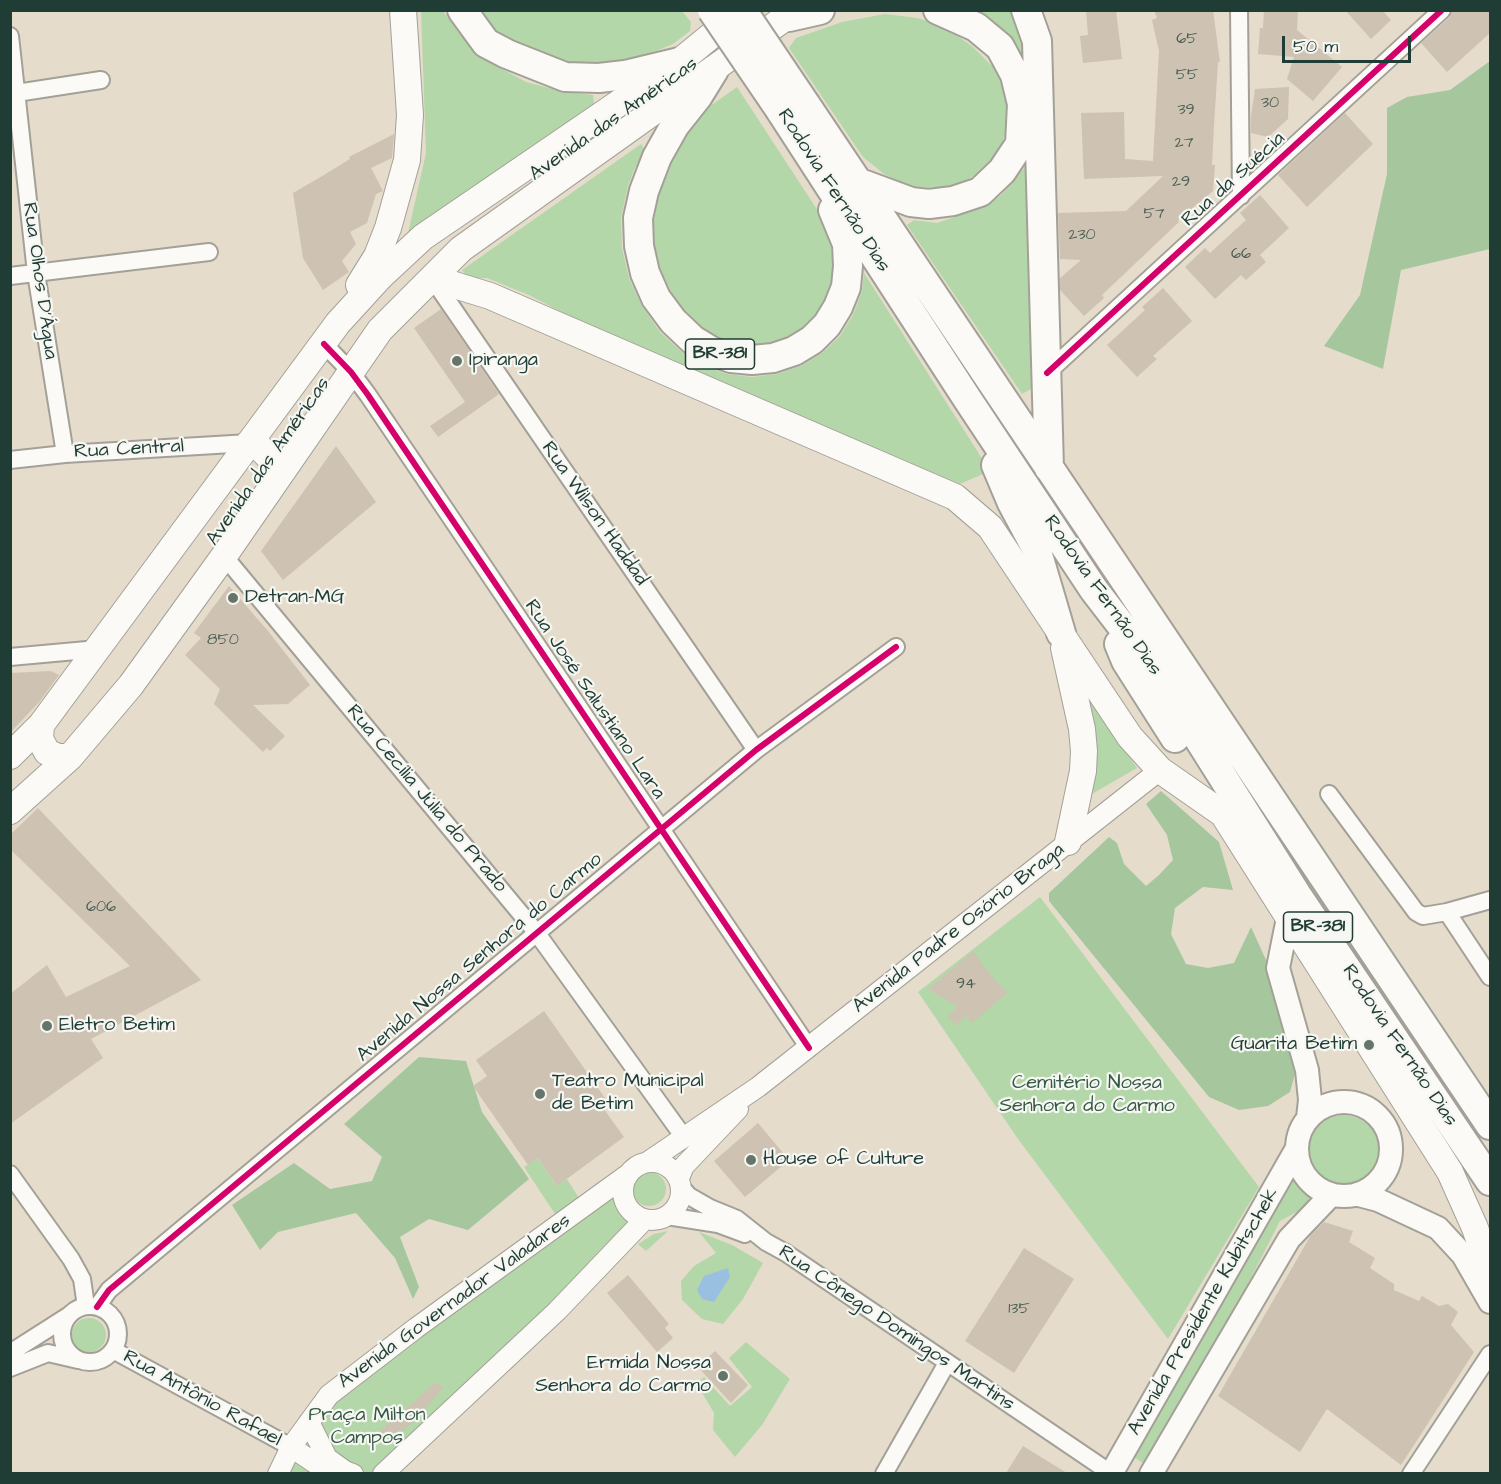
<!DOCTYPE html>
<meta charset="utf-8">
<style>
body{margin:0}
#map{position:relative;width:1501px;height:1484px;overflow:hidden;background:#e6dccc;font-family:"Architects Daughter",sans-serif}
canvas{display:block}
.frame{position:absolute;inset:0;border:12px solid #1f3d34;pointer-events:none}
.scale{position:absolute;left:1282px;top:36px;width:129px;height:27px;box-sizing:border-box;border:3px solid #1f3d34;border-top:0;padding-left:8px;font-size:18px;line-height:21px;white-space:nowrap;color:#1f3d34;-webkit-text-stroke:4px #f6f6f2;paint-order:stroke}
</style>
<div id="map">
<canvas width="1501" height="1484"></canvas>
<div class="frame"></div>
<div class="scale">50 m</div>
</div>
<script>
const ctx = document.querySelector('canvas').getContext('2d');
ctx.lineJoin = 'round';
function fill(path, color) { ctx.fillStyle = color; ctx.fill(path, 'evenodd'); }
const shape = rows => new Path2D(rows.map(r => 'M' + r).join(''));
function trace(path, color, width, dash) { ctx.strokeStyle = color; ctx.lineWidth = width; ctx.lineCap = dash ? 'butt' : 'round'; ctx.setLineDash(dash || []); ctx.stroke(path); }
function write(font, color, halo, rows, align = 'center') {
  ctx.font = font + ' "Architects Daughter",sans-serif'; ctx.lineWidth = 4.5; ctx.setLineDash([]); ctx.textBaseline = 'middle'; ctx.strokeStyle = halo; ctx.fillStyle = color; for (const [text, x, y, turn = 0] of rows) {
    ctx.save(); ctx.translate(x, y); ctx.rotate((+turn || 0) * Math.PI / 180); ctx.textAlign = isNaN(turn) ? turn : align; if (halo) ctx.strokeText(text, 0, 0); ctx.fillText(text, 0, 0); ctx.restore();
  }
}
fill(shape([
 [421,11,443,11,471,47,491,63,526,82,564,92,593,95,594,104,408,233,426,153],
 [477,11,682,11,691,22,690,31,673,44,639,58,608,65,560,62,513,43,493,30],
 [970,11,1017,11,1028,47,1036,151,1031,389,1022,394,907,225,914,220,937,223,984,207,1001,195,1026,166,1031,138],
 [885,14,917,18,944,26,973,47,996,70,1006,92,1011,110,1007,129,1000,149,986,168,964,182,939,188,907,186,884,174,863,157,789,48,796,38,842,22],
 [737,87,820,214,831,247,833,265,831,283,824,300,815,315,802,328,787,337,770,343,752,345,734,343,718,337,702,327,684,310,670,290,660,268,654,244,654,220,659,195,671,163,688,133,709,107],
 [641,144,645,150,634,170,628,186,621,217,622,248,629,278,642,306,660,332,683,353,703,366,727,374,752,377,777,374,801,366,822,353,840,336,853,315,862,291,864,273,990,471,960,484,582,323,529,295,487,278,468,278,462,270],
 [1083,690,1137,768,1085,798],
 [1040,897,1259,1187,1168,1339,1018,1139,918,992],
 '1305 1153a38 38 0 1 1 76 0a38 38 0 1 1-76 0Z',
 [538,1158,556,1185,567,1179,579,1198,555,1214,524,1167],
 [1288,1170,1300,1189,1315,1202,1280,1221,1230,1319,1146,1465,1120,1448],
 '632 1189a17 17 0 1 1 34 0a17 17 0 1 1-34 0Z',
 [617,1189,617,1203,626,1218,634,1224,379,1474,360,1473,346,1470,318,1430,324,1405],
 [668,1231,646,1251,638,1244,654,1234],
 [699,1232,732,1245,763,1263,743,1299,723,1324,702,1319,682,1300,681,1281,694,1266,716,1253],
 '72 1335a17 17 0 1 1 34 0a17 17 0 1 1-34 0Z',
 [746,1342,790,1379,762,1425,735,1457,713,1430,714,1413,697,1384,704,1377,730,1406,752,1387,729,1358],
 [294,1457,315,1474,289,1474]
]), '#b4d7a9');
fill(shape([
 [1490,61,1490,249,1401,270,1383,369,1324,346,1360,295,1387,174,1387,108,1407,97,1450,90],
 [1161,791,1219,842,1233,890,1203,887,1175,908,1171,934,1186,964,1208,968,1234,963,1251,927,1271,971,1296,1070,1290,1092,1268,1106,1239,1110,1209,1097,1049,901,1049,893,1109,837,1117,843,1124,864,1146,886,1159,875,1173,860,1167,835,1146,804],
 [419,1057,466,1061,482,1112,529,1179,468,1230,429,1219,400,1237,419,1287,413,1299,395,1258,356,1213,278,1232,260,1250,232,1205,294,1163,330,1189,372,1181,382,1157,344,1124]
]), '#a6c79e');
fill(shape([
 [728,1268,730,1277,714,1302,702,1299,697,1290,704,1276]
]), '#9ac0e1');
fill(shape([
 [1086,10,1116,10,1122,59,1083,63,1080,36,1088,35],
 [1154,10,1213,10,1220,62,1218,62,1214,126,1212,165,1215,165,1213,191,1178,220,1179,222,1102,295,1104,298,1084,316,1060,290,1060,278,1081,260,1060,259,1058,213,1126,211,1163,176,1084,179,1081,113,1124,112,1125,159,1153,161,1159,51,1152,20,1157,18],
 [1264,10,1298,10,1297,30,1342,67,1313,101,1287,79,1294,57,1258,54,1260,28,1263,28],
 [1345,10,1382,10,1391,20,1371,39],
 [1452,10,1491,10,1491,32,1447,72,1421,43,1449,18],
 [1289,87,1288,119,1268,137,1251,133,1251,116,1255,89],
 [1345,113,1373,144,1307,207,1278,175],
 [394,134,392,158,371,168,383,191,376,194,367,223,350,232,356,244,342,261,349,272,323,290,303,258,293,193,324,175,350,159,349,157],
 [1260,195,1289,228,1260,255,1266,262,1246,280,1241,275,1215,299,1185,267,1205,248,1210,253,1246,220,1240,213],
 [1163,288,1192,321,1153,356,1157,359,1137,377,1107,345,1145,310,1142,307],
 [441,309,499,394,438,437,430,426,465,402,414,328],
 [336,446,376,502,283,580,261,551],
 [229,586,268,631,310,685,288,704,253,705,285,736,270,751,267,748,263,752,214,704,220,689,185,655,201,638,194,633],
 [51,671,59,675,40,701,10,733,10,673],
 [38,808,201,980,91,1039,103,1058,10,1124,10,994,47,965,66,997,130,966,10,849,10,835],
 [974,951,984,967,1007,993,972,1023,966,1016,957,1025,947,1016,958,1007,928,989],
 [544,1011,607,1101,601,1105,624,1137,557,1186,538,1158,528,1165,473,1086,487,1076,476,1060],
 [758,1123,789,1160,745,1197,714,1161],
 [1324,1222,1353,1231,1349,1242,1375,1258,1370,1268,1394,1284,1394,1290,1419,1301,1422,1296,1439,1306,1448,1304,1458,1312,1451,1325,1474,1352,1401,1465,1327,1409,1300,1452,1218,1396,1311,1235],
 [1024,1248,1074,1279,1014,1373,965,1341],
 [628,1275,669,1324,665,1328,673,1338,657,1352,607,1293],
 [715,1351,748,1385,731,1403,698,1367],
 [436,1382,443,1388,415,1420,403,1430,370,1444,368,1442],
 [1023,1446,1067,1473,1006,1473]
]), '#cec2b2');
const minor = shape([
 [1239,10,1241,196],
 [10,36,36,273,65,454],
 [10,94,101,80],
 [10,276,209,252],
 [432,278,756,750],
 [324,344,351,372,368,395,809,1048],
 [1047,373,1442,10],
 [10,460,65,454,249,443],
 [224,556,536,932,683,1136],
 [10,657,98,649],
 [1329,794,1416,912,1423,916,1447,912,1490,900],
 [1447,912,1490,977],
 [10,1174,71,1259,82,1279,86,1306],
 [681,1187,689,1196,710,1208,737,1219,766,1242,786,1253,1112,1474],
 [667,1216,718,1224,745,1234],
 '62 1334a28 28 0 1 1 56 0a28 28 0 1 1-56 0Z',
 [97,1307,109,1290,756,750,896,647],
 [113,1350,291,1447],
 [10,1353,68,1316],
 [10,1368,48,1353,78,1360],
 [884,1474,947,1363],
 [1411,1474,1490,1354]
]);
const tertiary = shape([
 [649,1161,758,1087,1160,770],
 '623 1191a29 29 0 1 1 58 0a29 29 0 1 1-58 0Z',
 [679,1178,684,1166,738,1109],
 [309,1422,327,1458,345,1471,353,1474],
 [291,1447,331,1474],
 [278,1474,291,1447,329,1395,416,1328,627,1175],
 [383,1474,557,1311,645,1219]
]);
const secondary = shape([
 [1288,918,1278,968,1307,1070,1310,1100,1308,1118],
 '1297 1149a47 47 0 1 1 94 0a47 47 0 1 1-94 0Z',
 [1359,1195,1378,1200,1438,1228,1463,1255,1490,1302],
 [1111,1474,1296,1150],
 [1151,1474,1289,1239,1331,1195]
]);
const primary = shape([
 [432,278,490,296,955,497,990,527,1130,737,1160,770,1223,814,1450,1172,1475,1228,1490,1271],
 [359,285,377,256,388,228,407,160,410,115,403,10],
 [249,443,261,449,270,458,275,468,274,483],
 [1064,648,1082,729,1084,751,1083,771,1068,842],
 [41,725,40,739,47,752,58,757,70,757],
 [10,756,41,725,338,323,380,277,423,237,679,62,739,13],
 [10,811,70,757,131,685,224,556,380,330,461,249,796,10]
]);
const motorway = shape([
 [462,10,486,43,507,54,565,77,599,78,625,75,679,62],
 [1026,10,1037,41,1049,468],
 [789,17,820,10],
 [714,70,698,96,675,125,657,157,644,191,638,218,639,246,645,273,656,298,673,321,693,340,711,351,731,358,752,360,773,358,794,351,812,340,827,325,838,307,846,287,848,266,847,244,833,210],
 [806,105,1490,1125],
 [780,110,968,400,1094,590,1154,668,1297,895,1490,1181],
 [857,182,911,202,929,204,953,201,980,192,1002,171,1020,144,1022,104,1015,75,1000,47,976,27,938,10],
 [996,465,1012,503,1036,548,1061,633],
 [1119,644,1126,661,1175,738]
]);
trace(minor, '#a3a197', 20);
trace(tertiary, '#a3a197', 22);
trace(secondary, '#a3a197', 26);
trace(primary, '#a3a197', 28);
trace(motorway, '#a3a197', 32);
trace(minor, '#fbfaf7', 16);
trace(tertiary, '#fbfaf7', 20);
trace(secondary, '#fbfaf7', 22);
trace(primary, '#fbfaf7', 26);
trace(motorway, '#fbfaf7', 28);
const motorwayBridge = shape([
 [712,10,780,110],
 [742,10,806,105]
]);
trace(motorwayBridge, '#a3a197', 32, []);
trace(motorwayBridge, '#fbfaf7', 28);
trace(shape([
 [324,344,351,372,368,395,809,1048],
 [1047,373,1442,10],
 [97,1307,109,1290,756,750,896,647]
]), '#d6006c', 6);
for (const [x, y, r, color] of [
 [457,361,6,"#657569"],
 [233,598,6,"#657569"],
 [47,1026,6,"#657569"],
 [1369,1045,6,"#657569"],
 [540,1094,6,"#657569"],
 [751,1160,6,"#657569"],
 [723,1376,6,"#657569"]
]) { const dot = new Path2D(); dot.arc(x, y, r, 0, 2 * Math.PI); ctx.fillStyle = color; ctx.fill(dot); trace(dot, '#f6f6f2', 2); }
write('16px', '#4b5e54', null, [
 ["65",1187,40],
 ["55",1187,76],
 ["30",1270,104],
 ["39",1186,111],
 ["27",1184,144],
 ["29",1181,183],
 ["57",1154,215],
 ["230",1082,236],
 ["66",1241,255],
 ["850",223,641],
 ["606",101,908],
 ["94",966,985],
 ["135",1019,1310]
]);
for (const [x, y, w] of [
 [720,354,69],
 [1318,927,69]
]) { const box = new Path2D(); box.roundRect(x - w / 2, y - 15, w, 30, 4.5); ctx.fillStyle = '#f6f6f2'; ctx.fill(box); trace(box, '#1f3d34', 1.5); }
write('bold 18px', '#1f3d34', null, [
 ["BR-381",720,354],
 ["BR-381",1318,927]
]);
write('20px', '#1f3d34', '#f6f6f2', [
 ["Avenida das Américas",614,120,-35],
 ["Rua da Suécia",1234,180,-42],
 ["Rodovia Fernão Dias",833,191,57],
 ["Rua Olhos D'Água",39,281,82],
 ["Rua Central",129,450,-3],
 ["Avenida das Américas",269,462,-55],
 ["Rua Wilson Haddad",594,514,55],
 ["Rodovia Fernão Dias",1102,596,55],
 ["Rua José Salustiano Lara",594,700,56],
 ["Rua Cecília Júlia do Prado",426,799,50],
 ["Avenida Padre Osório Braga",959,929,-38],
 ["Avenida Nossa Senhora do Carmo",480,958,-40],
 ["Rodovia Fernão Dias",1399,1046,56],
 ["Avenida Governador Valadares",455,1302,-36],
 ["Avenida Presidente Kubitschek",1204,1312,-60],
 ["Rua Cônego Domingos Martins",896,1329,34],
 ["Rua Antônio Rafael",202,1399,29]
]);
write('20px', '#1f3d34', '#f6f6f2', [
 ["Ipiranga",469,361],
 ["Detran-MG",245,598],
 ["Eletro Betim",59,1026],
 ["Guarita Betim",1357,1045,"right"],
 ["Teatro Municipal",552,1082],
 ["de Betim",552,1105],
 ["House of Culture",763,1160],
 ["Ermida Nossa",711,1364,"right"],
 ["Senhora do Carmo",711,1387,"right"]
], 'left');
write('20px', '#355b46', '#f6f6f2', [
 ["Cemitério Nossa",1087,1084],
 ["Senhora do Carmo",1087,1107],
 ["Praça Milton",367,1416],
 ["Campos",367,1439]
]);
</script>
